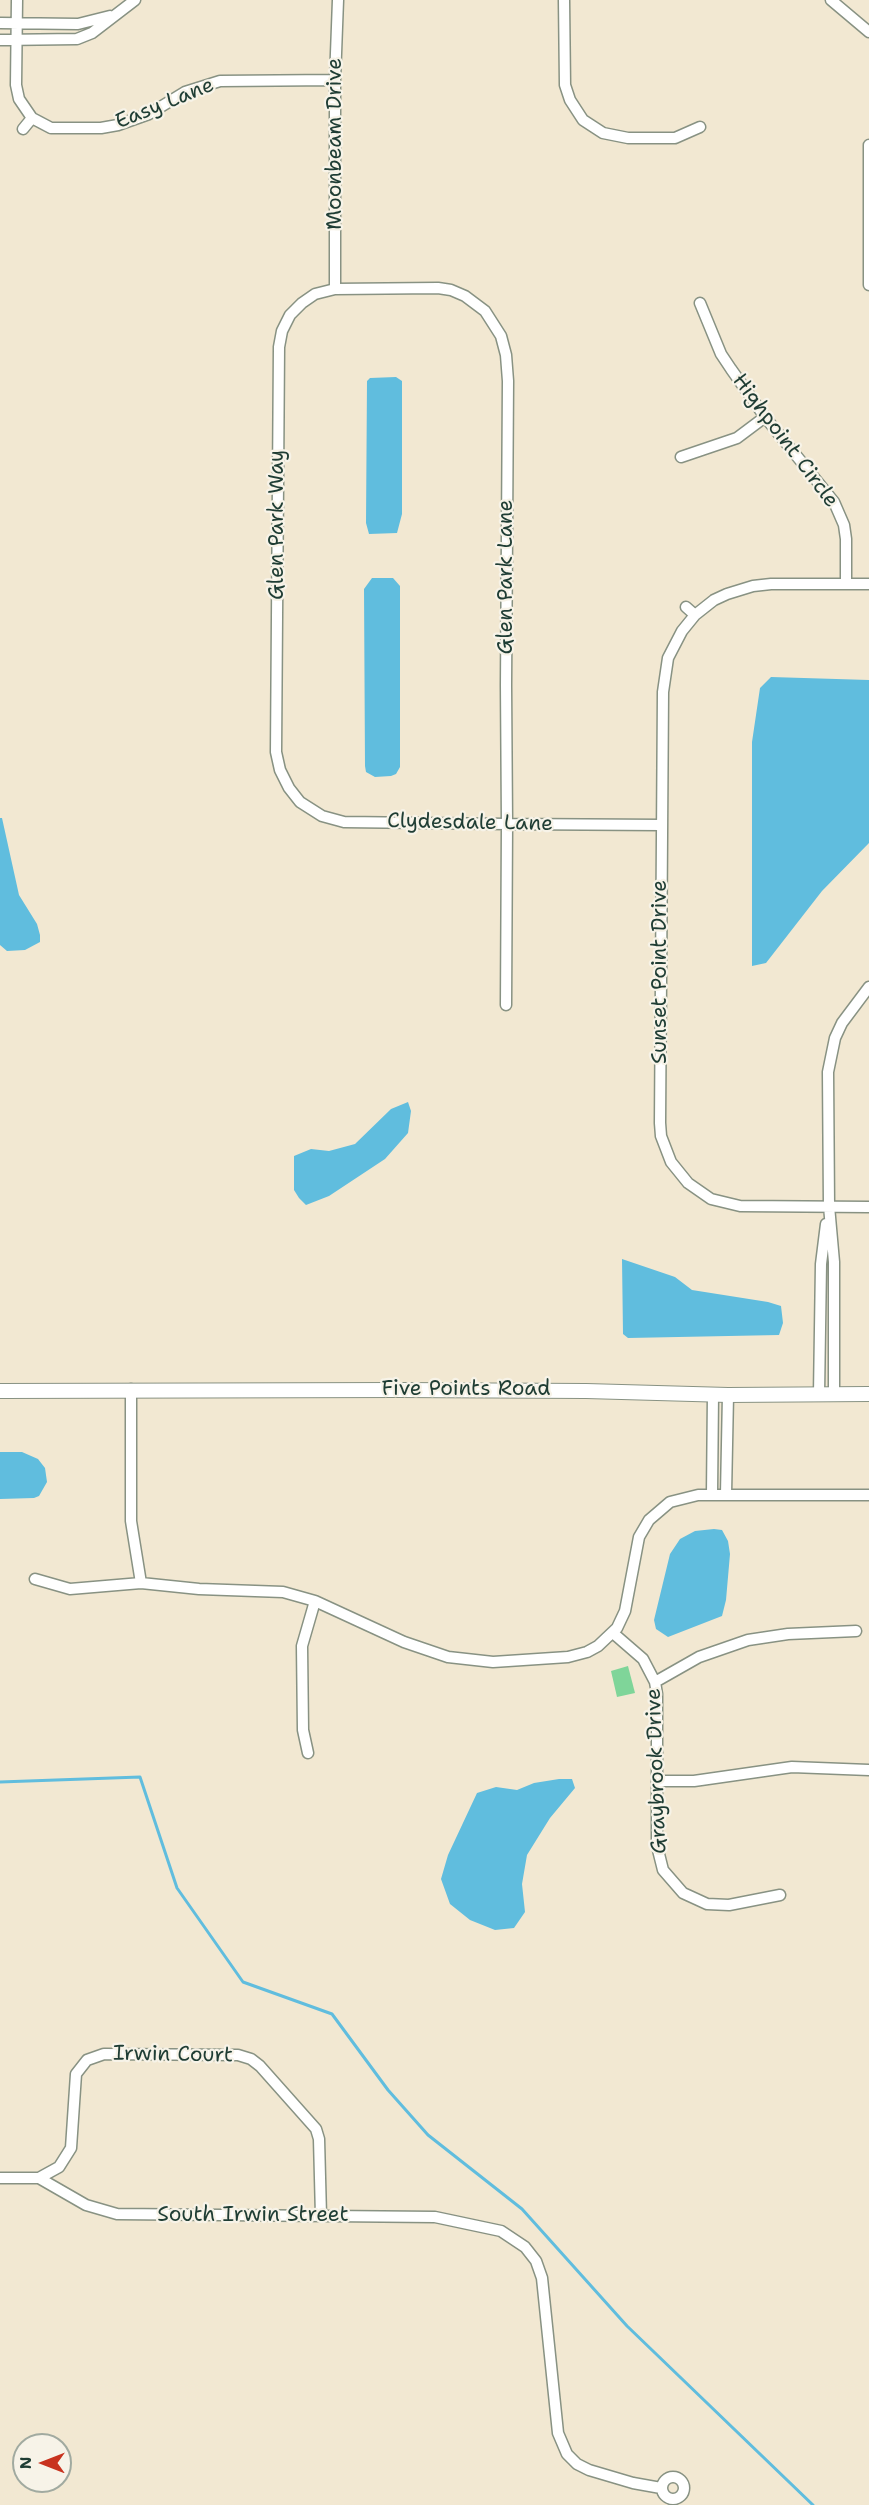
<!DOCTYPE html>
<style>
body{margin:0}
#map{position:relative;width:869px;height:2505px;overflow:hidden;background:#f2e8d2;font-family:"Shantell Sans",sans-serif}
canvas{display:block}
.north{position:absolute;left:12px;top:2433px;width:60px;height:60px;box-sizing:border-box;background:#f7f3e8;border:2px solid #a1aaa0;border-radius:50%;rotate:270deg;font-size:16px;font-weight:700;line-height:24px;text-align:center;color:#1f3d34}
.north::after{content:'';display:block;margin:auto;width:21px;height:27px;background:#c8321e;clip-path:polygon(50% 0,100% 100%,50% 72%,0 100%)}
</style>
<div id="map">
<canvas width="869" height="2505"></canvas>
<div class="north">N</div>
</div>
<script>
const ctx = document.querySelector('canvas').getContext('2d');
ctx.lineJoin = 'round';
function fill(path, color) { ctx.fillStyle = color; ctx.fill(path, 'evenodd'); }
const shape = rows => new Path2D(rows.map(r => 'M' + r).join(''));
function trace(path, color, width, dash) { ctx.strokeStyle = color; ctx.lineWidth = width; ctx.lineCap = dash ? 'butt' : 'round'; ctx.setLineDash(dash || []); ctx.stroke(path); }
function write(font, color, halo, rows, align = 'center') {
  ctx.font = font + ' "Shantell Sans",sans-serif'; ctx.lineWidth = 4.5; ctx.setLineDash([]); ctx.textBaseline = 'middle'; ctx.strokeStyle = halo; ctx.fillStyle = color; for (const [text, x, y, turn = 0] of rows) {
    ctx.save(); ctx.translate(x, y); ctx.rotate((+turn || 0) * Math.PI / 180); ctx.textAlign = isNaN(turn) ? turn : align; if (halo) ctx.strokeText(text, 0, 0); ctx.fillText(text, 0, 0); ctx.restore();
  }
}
fill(shape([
 [628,1666,635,1693,617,1697,611,1671]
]), '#7fd599');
fill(shape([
 [396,377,402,381,402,514,397,533,369,534,366,523,367,381,370,378],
 [372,578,393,578,400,586,400,767,396,774,391,776,375,777,366,772,365,766,364,589],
 [771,677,869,680,869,843,822,891,766,963,752,966,752,742,760,688],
 [0,818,2,818,19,895,37,924,40,935,40,942,25,950,7,951,0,945],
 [408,1102,411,1111,408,1133,385,1159,329,1196,306,1205,299,1198,294,1190,294,1156,311,1149,329,1151,355,1144,391,1109],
 [622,1259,675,1277,692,1290,768,1302,781,1306,783,1323,779,1335,628,1338,623,1334],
 [0,1452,22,1452,38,1459,45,1468,47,1482,39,1496,34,1498,0,1499],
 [714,1529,722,1530,728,1541,730,1554,726,1600,722,1616,668,1637,656,1629,654,1620,670,1554,680,1539,695,1531],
 [559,1779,572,1779,575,1788,550,1818,527,1855,522,1884,525,1912,514,1928,495,1930,470,1920,450,1904,441,1879,448,1855,477,1793,496,1787,517,1790,534,1783]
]), '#60bdde');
trace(shape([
 [0,1782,140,1777,177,1888,243,1982,332,2014,388,2090,428,2135,522,2209,627,2326,813,2505]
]), '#60bdde', 3);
const minor = shape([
 [17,0,16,85,19,99,32,118,51,128,101,128,118,125,149,114,185,92,220,81,335,80],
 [564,0,565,85,570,100,583,120,603,133,628,138,675,138,700,127],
 [831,0,869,32],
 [0,23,78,24,110,16],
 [0,40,77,39,92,33,135,0],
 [23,129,32,118],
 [869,145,869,285],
 [335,289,335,80,338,0],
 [700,303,721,354,731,369,765,417,834,502,844,525,846,539,846,584],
 [681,457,737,438,765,417],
 [869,584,771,584,753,586,727,594,714,600,695,615,682,631,668,658,663,692,660,1123,661,1136,671,1162,688,1183,711,1199,740,1206,869,1207],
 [686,607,695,615],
 [506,1005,507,824,506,685,508,381,506,355,501,336,485,311,465,296,451,290,438,288,335,289,315,294,302,303,290,315,282,331,279,347,276,752,280,770,289,788,300,802,322,816,344,822,507,824,662,825],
 [131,1389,131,1521,141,1583],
 [819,1394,821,1264,826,1224],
 [834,1394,834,1262,829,1206,828,1072,835,1038,842,1023,869,987],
 [712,1494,713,1394],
 [726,1494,728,1395],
 [35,1579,70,1589,141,1583,199,1589,283,1592,315,1601,404,1642,448,1657,493,1662,568,1657,587,1652,598,1646,617,1628,625,1611,639,1537,649,1520,670,1502,698,1495,869,1495],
 [613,1633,643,1659,655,1682,657,1694,657,1846,663,1870,683,1893,707,1904,729,1905,780,1895],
 [655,1682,699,1657,748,1640,788,1634,856,1631],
 [308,1753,303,1730,302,1646,315,1601],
 [657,1781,694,1781,792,1767,869,1770],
 [0,2178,39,2178,86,2205,117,2214,435,2217,501,2231,525,2247,536,2261,542,2278,558,2433,567,2454,577,2464,589,2470,633,2483,661,2488],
 [39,2178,59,2167,71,2148,76,2074,87,2060,104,2054,238,2055,251,2059,260,2066,316,2129,319,2139,321,2216],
 '662 2488a11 11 0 1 1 22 0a11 11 0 1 1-22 0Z'
]);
const tertiary = shape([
 [0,1391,398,1390,586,1391,728,1395,869,1394]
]);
trace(minor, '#889283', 13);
trace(tertiary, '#889283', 16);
trace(minor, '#fff', 10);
trace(tertiary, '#fff', 14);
write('21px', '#1f3d34', '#f7f3e8', [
 ["Easy Lane",165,104,-22],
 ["Moonbeam Drive",336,144,-90],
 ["Highpoint Circle",785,441,53],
 ["Glen Park Way",278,525,-90],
 ["Glen Park Lane",507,577,-90],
 ["Clydesdale Lane",470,823,1],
 ["Sunset Point Drive",661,972,-90],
 ["Five Points Road",466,1390],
 ["Graybrook Drive",657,1771,-92],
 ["Irwin Court",173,2055,1],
 ["South Irwin Street",253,2216]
]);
</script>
